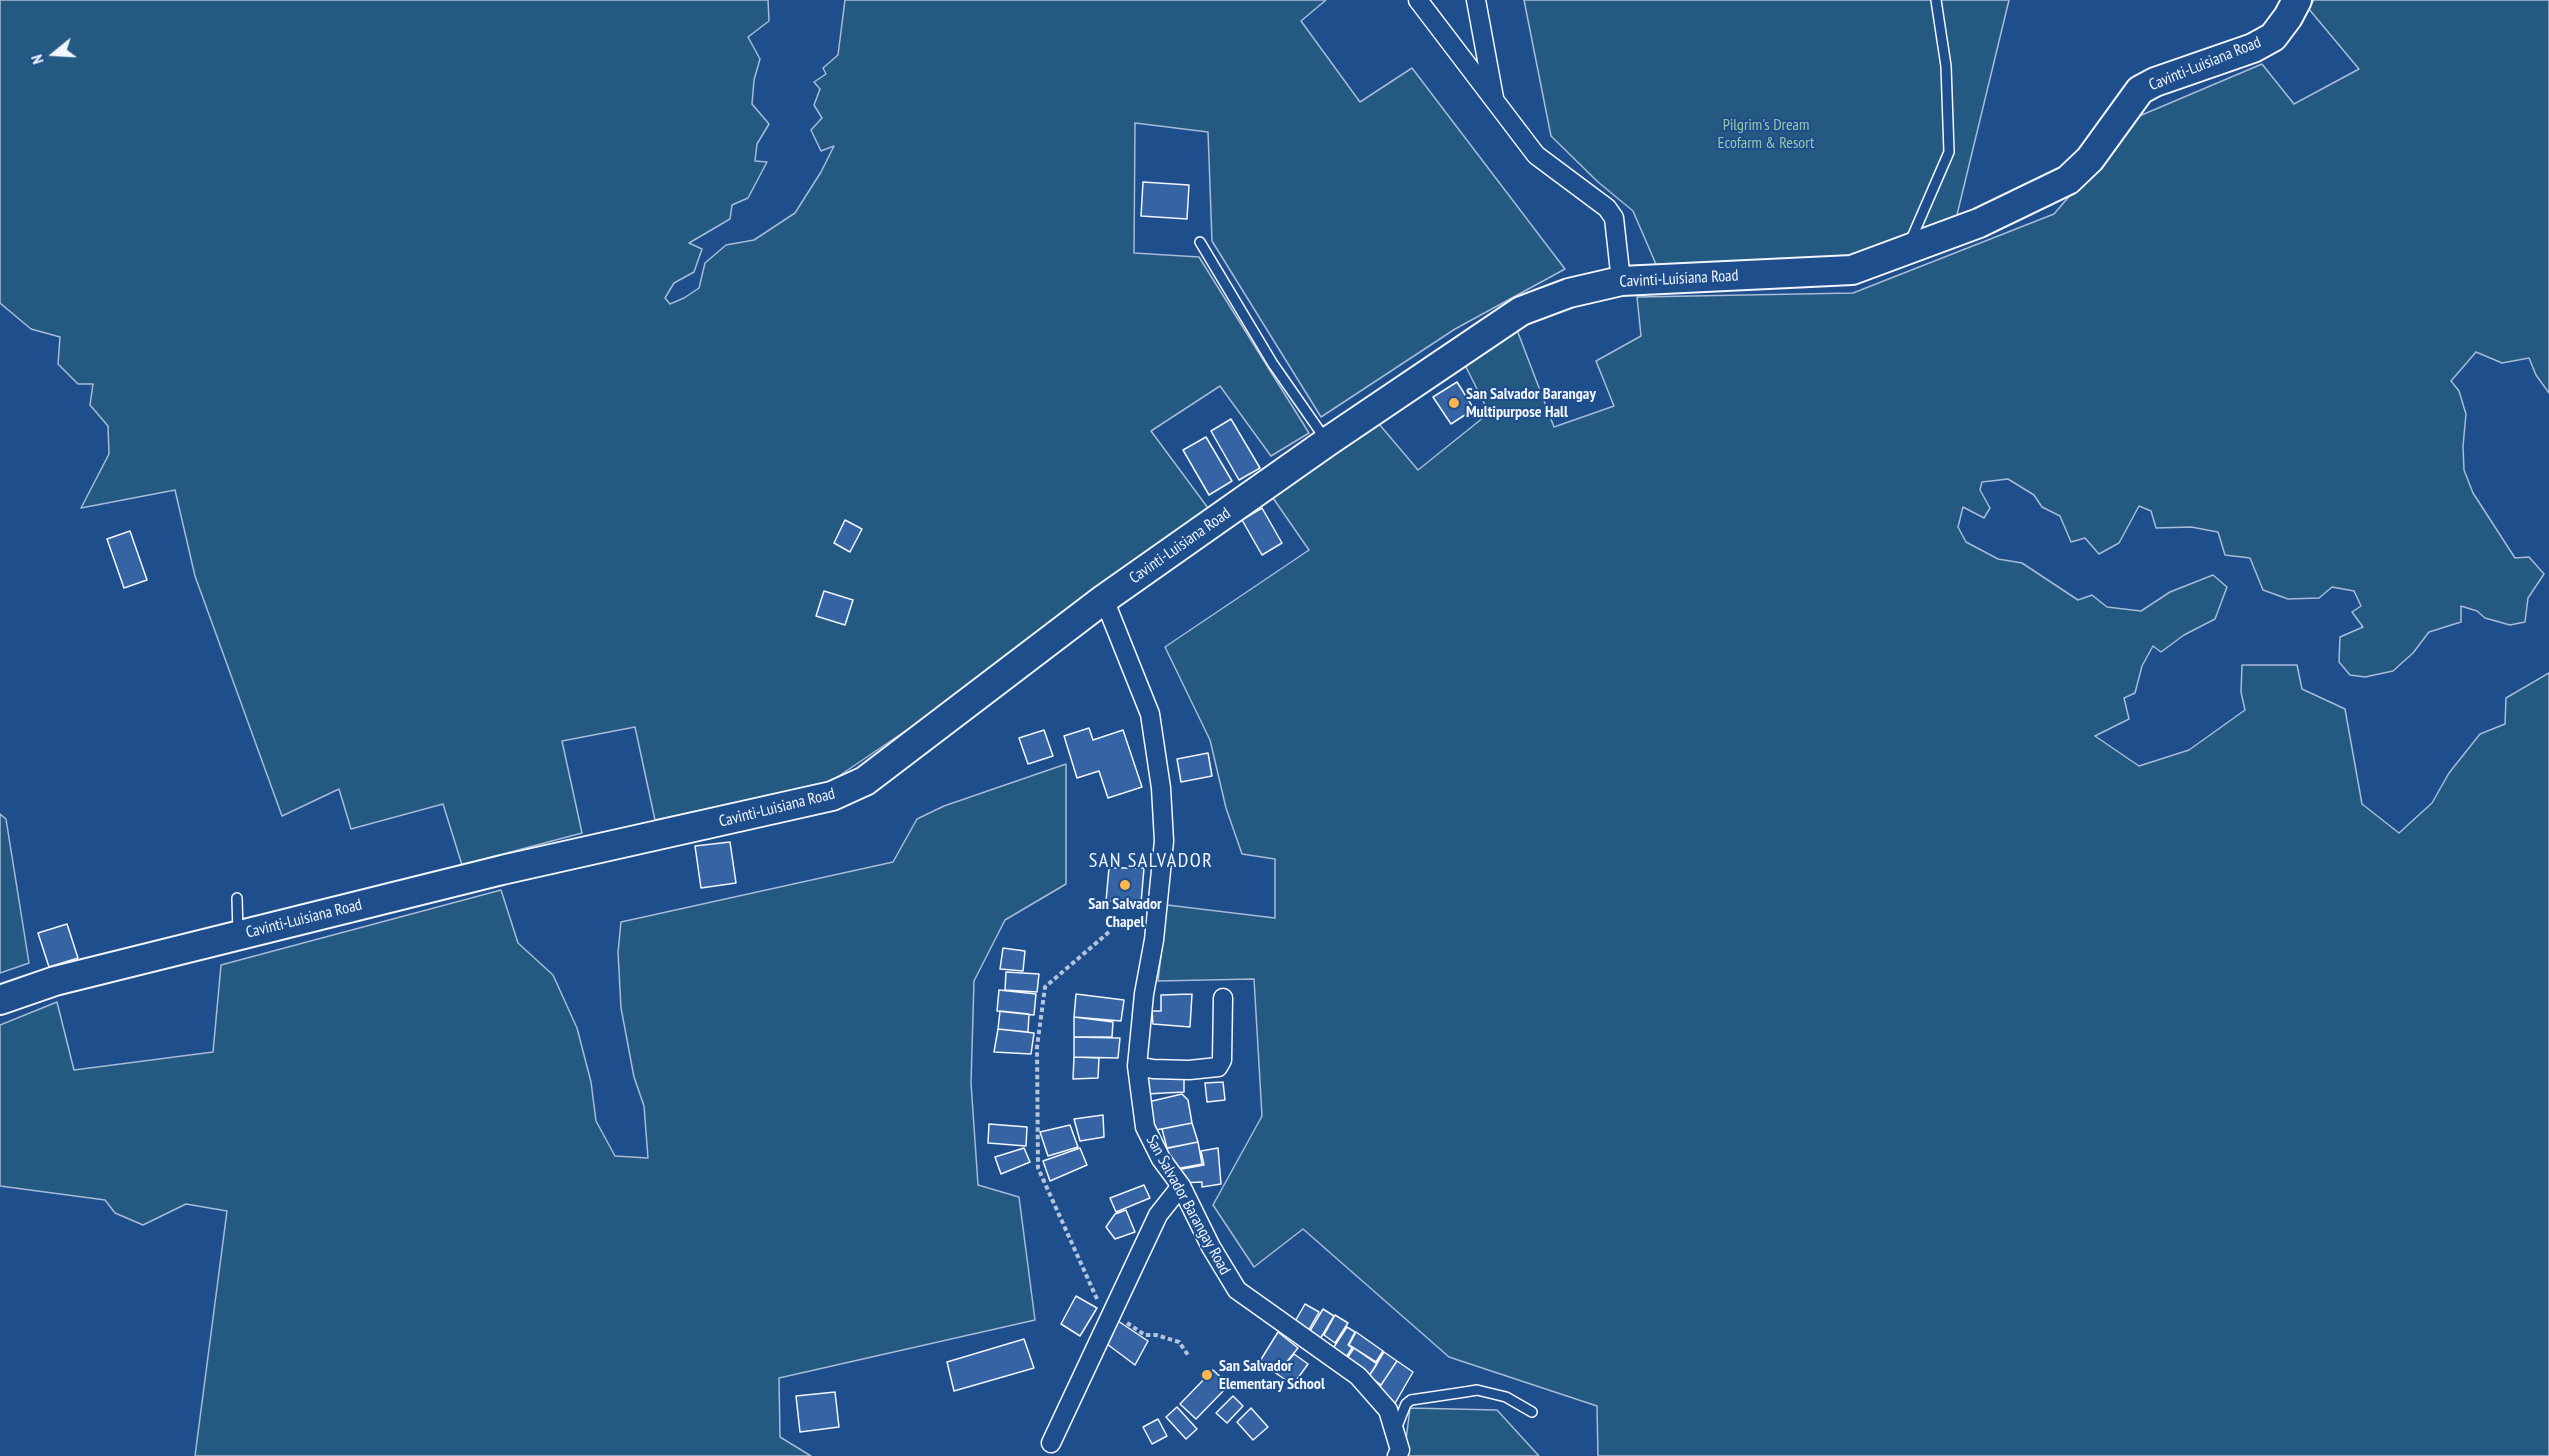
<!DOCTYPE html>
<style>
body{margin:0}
#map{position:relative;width:2549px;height:1456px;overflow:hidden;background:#1f4e8c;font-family:"PT Sans Narrow",sans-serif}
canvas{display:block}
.north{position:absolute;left:24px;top:24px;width:60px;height:60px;-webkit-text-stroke:4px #1f4e8c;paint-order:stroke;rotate:252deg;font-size:16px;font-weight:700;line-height:24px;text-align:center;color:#f2f6ff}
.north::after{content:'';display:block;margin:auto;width:21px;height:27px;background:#f2f6ff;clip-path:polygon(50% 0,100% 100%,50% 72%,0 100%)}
</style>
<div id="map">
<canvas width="2549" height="1456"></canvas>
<div class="north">N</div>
</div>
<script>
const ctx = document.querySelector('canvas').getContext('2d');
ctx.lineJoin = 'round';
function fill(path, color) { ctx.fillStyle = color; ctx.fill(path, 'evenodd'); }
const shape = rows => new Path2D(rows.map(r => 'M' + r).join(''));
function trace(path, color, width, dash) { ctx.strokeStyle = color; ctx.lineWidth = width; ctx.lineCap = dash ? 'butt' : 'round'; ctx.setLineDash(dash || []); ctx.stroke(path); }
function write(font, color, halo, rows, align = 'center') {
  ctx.font = font + ' "PT Sans Narrow",sans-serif'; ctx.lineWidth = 4.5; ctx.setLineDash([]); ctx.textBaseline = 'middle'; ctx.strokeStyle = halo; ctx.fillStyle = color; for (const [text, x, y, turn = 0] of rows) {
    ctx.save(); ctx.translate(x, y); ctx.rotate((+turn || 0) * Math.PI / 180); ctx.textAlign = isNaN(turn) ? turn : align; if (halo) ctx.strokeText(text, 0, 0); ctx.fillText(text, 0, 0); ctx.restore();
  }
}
const green = shape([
 [0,0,768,0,769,21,748,37,760,59,754,80,752,104,769,124,757,144,755,161,767,162,748,198,732,205,730,219,689,243,702,249,694,272,674,283,665,298,670,304,684,298,699,288,705,263,726,245,754,240,795,213,821,172,834,146,821,151,811,130,822,118,814,105,820,89,814,82,826,74,823,68,838,55,845,0,1326,0,1301,21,1360,102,1412,68,1565,269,1455,329,1321,417,1212,241,1208,132,1135,123,1134,253,1199,257,1309,433,1271,456,1220,386,1151,431,1208,508,923,719,830,782,655,820,635,727,562,741,582,833,462,865,443,804,351,829,339,789,282,816,195,576,175,490,81,508,109,454,108,426,90,405,93,384,78,384,58,364,60,337,31,329,0,303,0,0],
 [1524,0,2009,0,1956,219,1842,268,1658,269,1633,211,1598,182,1551,136,1524,0],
 [2314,0,2549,0,2549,393,2536,375,2529,358,2502,363,2476,352,2451,381,2459,391,2466,414,2463,446,2464,470,2473,493,2515,558,2529,557,2544,574,2528,598,2525,622,2510,625,2485,618,2477,611,2461,606,2461,622,2429,632,2413,653,2393,671,2365,677,2350,675,2339,662,2340,637,2363,627,2352,612,2361,606,2354,591,2332,587,2319,598,2288,599,2263,590,2250,558,2225,555,2218,532,2191,527,2156,528,2151,511,2139,506,2119,543,2099,554,2085,538,2071,542,2060,516,2042,507,2034,495,2008,479,1982,482,1980,490,1990,508,1984,518,1963,507,1958,527,1966,542,1998,559,2022,563,2078,600,2092,595,2107,607,2141,611,2170,592,2213,575,2227,587,2215,619,2184,635,2161,652,2153,646,2142,666,2135,693,2124,698,2129,719,2095,736,2139,766,2189,750,2245,710,2241,692,2242,665,2297,665,2302,689,2345,709,2362,804,2399,833,2432,803,2449,773,2480,734,2505,724,2506,698,2549,673,2549,1456,1598,1456,1597,1406,1449,1357,1303,1229,1254,1267,1213,1205,1262,1116,1254,979,1158,981,1167,905,1275,918,1275,859,1242,854,1226,808,1210,740,1165,647,1309,550,1273,498,1379,424,1418,470,1489,413,1462,359,1517,330,1554,427,1614,406,1596,361,1641,336,1637,297,1853,293,2054,214,2137,117,2262,64,2294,104,2359,69,2308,8,2314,0],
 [1066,764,1066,884,1005,920,974,981,971,1083,978,1185,1019,1197,1035,1320,779,1378,780,1437,811,1456,195,1456,227,1211,186,1204,143,1225,115,1213,105,1200,0,1186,0,1025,57,1002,74,1070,213,1052,221,965,501,890,518,943,553,975,577,1028,591,1082,596,1121,615,1156,648,1158,644,1106,634,1077,621,1008,618,952,621,922,893,862,917,819,944,806,1066,764],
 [0,814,6,819,29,963,0,973,0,814],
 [1410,1408,1497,1410,1539,1456,1404,1456,1410,1408]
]);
fill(green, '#245a82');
trace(green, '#a8bbd7', 1.5);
const building = shape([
 [1143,182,1189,185,1187,219,1141,216,1143,182],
 [1457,382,1474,409,1451,424,1433,397,1457,382],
 [1231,419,1260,468,1239,480,1211,431,1231,419],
 [1206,437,1232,481,1209,495,1183,450,1206,437],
 [1262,508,1282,543,1262,555,1242,520,1262,508],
 [845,520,862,529,850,552,834,543,845,520],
 [130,531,147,580,124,588,107,539,130,531],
 [824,591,853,600,845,625,816,616,824,591],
 [1089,728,1093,740,1123,730,1142,787,1108,798,1099,771,1077,778,1064,736,1089,728],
 [1044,730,1053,756,1028,764,1019,738,1044,730],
 [1208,753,1212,776,1181,782,1177,759,1208,753],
 [730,842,736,883,701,888,695,846,730,842],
 [1109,868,1144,868,1141,903,1106,901,1109,868],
 [67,924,78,958,49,967,38,933,67,924],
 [1003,948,1025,951,1023,971,1000,969,1003,948],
 [1006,972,1039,974,1037,992,1005,990,1006,972],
 [999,990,1036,994,1034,1015,997,1011,999,990],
 [1076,994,1124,1000,1121,1021,1074,1017,1076,994],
 [1192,994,1190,1027,1153,1024,1152,1011,1161,1011,1161,995,1192,994],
 [1000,1011,1029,1014,1028,1032,998,1029,1000,1011],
 [1074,1017,1113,1022,1112,1037,1074,1037,1074,1017],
 [998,1029,1034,1033,1031,1054,994,1052,998,1029],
 [1074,1037,1120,1038,1118,1058,1074,1057,1074,1037],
 [1074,1057,1099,1058,1098,1078,1073,1079,1074,1057],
 [1144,1074,1184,1074,1184,1092,1146,1094,1144,1074],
 [1223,1082,1225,1100,1207,1102,1205,1083,1223,1082],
 [1182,1094,1188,1100,1192,1123,1156,1130,1148,1102,1182,1094],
 [1103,1115,1104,1137,1080,1141,1074,1119,1103,1115],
 [1192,1123,1198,1142,1167,1148,1162,1129,1192,1123],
 [989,1124,1027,1127,1026,1146,988,1143,989,1124],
 [1070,1125,1078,1147,1048,1156,1040,1132,1070,1125],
 [1198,1142,1202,1164,1170,1170,1164,1149,1198,1142],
 [1024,1148,1030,1162,1001,1174,995,1157,1024,1148],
 [1080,1148,1087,1165,1050,1181,1043,1161,1080,1148],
 [1218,1148,1221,1184,1202,1187,1202,1182,1180,1183,1177,1170,1204,1165,1201,1151,1218,1148],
 [1144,1185,1150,1198,1116,1212,1110,1198,1144,1185],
 [1126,1210,1135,1232,1115,1239,1106,1227,1115,1214,1126,1210],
 [1076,1296,1097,1308,1080,1336,1061,1324,1076,1296],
 [1305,1304,1319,1312,1307,1333,1293,1325,1305,1304],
 [1323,1309,1334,1316,1320,1339,1310,1331,1323,1309],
 [1335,1315,1348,1323,1335,1343,1324,1335,1335,1315],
 [1115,1319,1148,1341,1135,1365,1103,1341,1115,1319],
 [1347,1327,1355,1332,1348,1345,1352,1348,1345,1359,1332,1350,1347,1327],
 [1278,1332,1298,1348,1277,1374,1260,1361,1278,1332],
 [1356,1332,1383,1351,1376,1362,1349,1345,1356,1332],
 [1024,1339,1034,1368,954,1391,947,1362,1024,1339],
 [1354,1348,1377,1364,1369,1376,1346,1360,1354,1348],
 [1384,1352,1397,1361,1381,1385,1369,1376,1384,1352],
 [1294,1354,1308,1364,1293,1385,1277,1374,1294,1354],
 [1397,1361,1413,1372,1394,1405,1377,1391,1397,1361],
 [1213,1370,1229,1385,1196,1419,1180,1404,1213,1370],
 [835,1392,839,1427,800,1432,796,1396,835,1392],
 [1233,1396,1243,1406,1227,1423,1216,1413,1233,1396],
 [1177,1407,1197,1429,1186,1439,1166,1417,1177,1407],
 [1251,1408,1268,1427,1253,1440,1237,1422,1251,1408],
 [1158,1419,1167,1436,1152,1444,1143,1427,1158,1419]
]);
fill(building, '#3563a3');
trace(building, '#f2f6ff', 1.5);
const service = shape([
 [1200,242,1273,364,1326,440],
 [1910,242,1949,152,1946,66,1936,0],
 [237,898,238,933],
 [1396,1429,1406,1404,1411,1400,1465,1392,1477,1390,1506,1397,1532,1412]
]);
const minor = shape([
 [1418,0,1536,155,1607,208,1614,218,1621,281],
 [1476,0,1494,98],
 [1104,599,1150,714,1161,788,1164,841,1154,940,1144,994,1137,1066,1145,1127,1161,1159,1181,1186,1211,1247,1237,1290,1358,1376,1388,1410,1400,1450,1397,1456],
 [1137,1066,1153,1069,1189,1070,1218,1067,1222,1060,1223,998],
 [1051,1443,1158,1215,1181,1186]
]);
const primary = shape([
 [0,1000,55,981,502,870,832,796,865,781,1104,599,1327,442,1521,311,1569,293,1621,281,1852,270,1979,223,2068,180,2090,159,2140,90,2155,82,2253,48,2273,37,2288,17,2297,0]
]);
trace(service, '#f2f6ff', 12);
trace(minor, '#f2f6ff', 21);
trace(primary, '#f2f6ff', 32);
trace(shape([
 [1097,1299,1038,1168,1037,1047,1045,987,1109,932],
 [1127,1323,1145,1335,1156,1335,1179,1342,1188,1355]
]), '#b3c4dc', 4, [4.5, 3]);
trace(service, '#1f4e8c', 9);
trace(minor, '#1f4e8c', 18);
trace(primary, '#1f4e8c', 28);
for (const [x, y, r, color] of [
 [1454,403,6,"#ffb74d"],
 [1125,885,6,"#ffb74d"],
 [1207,1375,6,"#ffb74d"]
]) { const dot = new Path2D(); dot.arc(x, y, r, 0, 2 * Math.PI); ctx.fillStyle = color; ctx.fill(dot); trace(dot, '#1f4e8c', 2); }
write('16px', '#f2f6ff', '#1f4e8c', [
 ["Cavinti-Luisiana Road",2205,64,-22],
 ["Cavinti-Luisiana Road",1679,279,-3],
 ["Cavinti-Luisiana Road",1180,546,-35],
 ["Cavinti-Luisiana Road",777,808,-14],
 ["Cavinti-Luisiana Road",304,919,-14],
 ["San Salvador Barangay Road",1188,1205,61]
]);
write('16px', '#97c8a6', '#1f4e8c', [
 ["Pilgrim's Dream",1766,125],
 ["Ecofarm & Resort",1766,143]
]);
write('bold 16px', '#f2f6ff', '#1f4e8c', [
 ["San Salvador Barangay",1466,394],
 ["Multipurpose Hall",1466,412],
 ["San Salvador",1125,904,"center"],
 ["Chapel",1125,922,"center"],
 ["San Salvador",1219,1366],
 ["Elementary School",1219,1384]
], 'left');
ctx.letterSpacing = '1.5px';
write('20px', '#f2f6ff', '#1f4e8c', [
 ["SAN SALVADOR",1151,861]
]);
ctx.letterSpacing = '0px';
</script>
